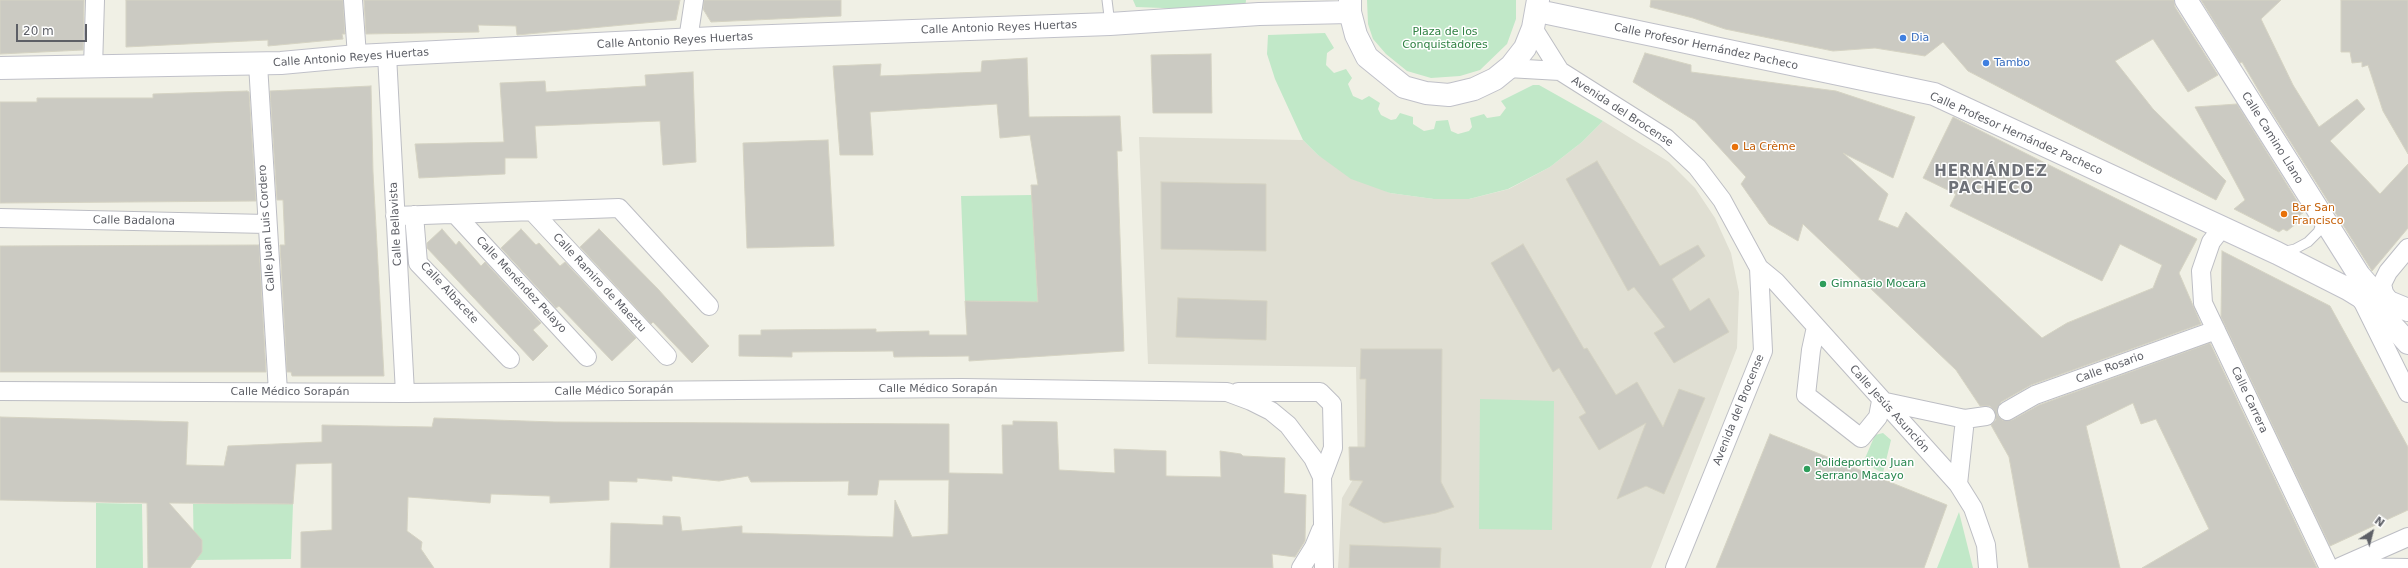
<!DOCTYPE html>
<meta charset="utf-8">
<style>
body{margin:0}
#map{position:relative;width:2408px;height:568px;overflow:hidden;background:#f0f0e5;font-family:"DejaVu Sans",sans-serif}
canvas{display:block}
.north{position:absolute;left:2352px;top:512px;width:40px;height:40px;-webkit-text-stroke:3px #fff;paint-order:stroke;rotate:36deg;font-size:11px;font-weight:700;line-height:16px;text-align:center;color:#5d5f66}
.north::after{content:'';display:block;margin:auto;width:14px;height:18px;background:#5d5f66;clip-path:polygon(50% 0,100% 100%,50% 72%,0 100%)}
.scale{position:absolute;left:16px;top:24px;width:71px;height:18px;box-sizing:border-box;border:2px solid #5d5f66;border-top:0;padding-left:5px;font-size:12px;line-height:14px;white-space:nowrap;color:#5d5f66;-webkit-text-stroke:3px #fff;paint-order:stroke}
</style>
<div id="map">
<canvas width="2408" height="568"></canvas>
<div class="north">N</div>
<div class="scale">20 m</div>
</div>
<script>
const ctx = document.querySelector('canvas').getContext('2d');
ctx.lineJoin = 'round';
function fill(path, color) { ctx.fillStyle = color; ctx.fill(path, 'evenodd'); }
const shape = rows => new Path2D(rows.map(r => 'M' + r).join(''));
function trace(path, color, width, dash) { ctx.strokeStyle = color; ctx.lineWidth = width; ctx.lineCap = dash ? 'butt' : 'round'; ctx.setLineDash(dash || []); ctx.stroke(path); }
function write(font, color, halo, rows, align = 'center') {
  ctx.font = font + ' "DejaVu Sans",sans-serif'; ctx.lineWidth = 3; ctx.setLineDash([]); ctx.textBaseline = 'middle'; ctx.strokeStyle = halo; ctx.fillStyle = color; for (const [text, x, y, turn = 0] of rows) {
    ctx.save(); ctx.translate(x, y); ctx.rotate((+turn || 0) * Math.PI / 180); ctx.textAlign = isNaN(turn) ? turn : align; if (halo) ctx.strokeText(text, 0, 0); ctx.fillText(text, 0, 0); ctx.restore();
  }
}
fill(shape([
 [1603,121,1669,162,1695,188,1715,218,1731,253,1739,292,1737,348,1651,568,1338,568,1342,498,1358,471,1356,367,1148,364,1139,137,1303,140,1318,155,1390,193,1434,199,1469,199,1509,189,1550,167,1582,142]
]), '#e0dfd3');
fill(shape([
 [1133,0,1246,0,1245,11,1136,7],
 [1367,0,1516,0,1516,19,1507,44,1480,70,1460,76,1431,78,1407,71,1386,54,1373,39,1368,24],
 [1325,33,1334,48,1327,53,1326,65,1334,73,1346,69,1352,78,1348,84,1353,96,1362,100,1369,96,1380,103,1378,109,1381,115,1391,120,1396,119,1400,113,1413,117,1413,124,1424,131,1434,129,1436,121,1448,120,1451,131,1458,134,1469,131,1472,127,1470,118,1484,114,1487,118,1500,116,1506,108,1501,101,1533,85,1539,85,1603,121,1582,142,1550,167,1508,189,1469,199,1434,199,1390,193,1351,179,1318,155,1303,140,1275,79,1267,54,1268,35],
 [1032,195,1038,302,965,301,961,196],
 [1480,399,1554,401,1552,530,1479,529],
 [1883,433,1891,440,1883,473,1863,463,1875,435],
 [96,503,142,504,143,568,96,568],
 [193,504,293,504,291,559,194,560],
 [1959,512,1973,568,1937,568]
]), '#c1e8c8');
const building = shape([
 [0,0,84,0,83,50,0,54,0,0],
 [126,0,343,0,345,34,342,34,343,39,268,46,268,40,126,47,126,0],
 [364,0,680,0,676,20,517,35,516,26,478,25,479,32,366,34,364,0],
 [704,0,841,0,841,16,711,22,703,9,704,0],
 [1651,0,2174,0,2175,7,2218,75,2188,92,2153,39,2115,61,2153,109,2226,181,2216,200,1968,71,1943,42,1925,56,1875,48,1833,51,1725,29,1693,18,1650,7,1651,0],
 [2201,0,2281,0,2261,19,2293,85,2319,127,2357,99,2365,109,2330,141,2380,194,2408,164,2408,228,2372,271,2266,103,2242,62,2240,63,2201,0],
 [2341,0,2408,0,2408,154,2383,111,2368,65,2362,67,2362,62,2352,63,2350,52,2341,52,2341,0],
 [1645,53,1691,65,1691,72,1836,91,1915,117,1893,178,1843,153,1888,194,1878,220,1898,228,1906,212,2042,338,2067,323,2153,288,2162,265,2120,244,2102,281,1950,206,1956,194,1923,178,1953,117,2197,239,2179,273,2201,324,2031,385,2001,402,1997,411,1998,416,2002,420,2012,420,2039,405,2210,343,2317,568,2142,568,2209,529,2156,419,2141,424,2133,403,2086,426,2120,568,2029,568,2009,457,1991,425,1996,420,1994,410,1990,406,1980,406,1956,370,1803,224,1798,241,1769,224,1741,184,1746,177,1695,121,1633,82,1645,53],
 [1211,54,1212,113,1153,113,1151,55,1211,54],
 [1027,58,1029,117,1120,116,1122,151,1117,151,1124,351,969,361,969,356,894,357,893,351,792,352,792,357,739,356,739,335,761,335,761,330,876,329,876,332,929,331,929,335,967,335,965,301,1038,302,1031,185,1038,185,1030,135,1000,138,997,104,870,112,873,155,840,155,833,66,881,64,880,76,981,72,982,61,1027,58],
 [693,72,696,162,663,165,660,121,535,126,537,158,505,158,505,174,419,178,415,144,504,142,500,83,545,81,546,92,646,86,645,75,693,72],
 [371,86,373,172,384,376,292,376,291,372,287,372,280,245,285,245,283,200,277,200,270,91,371,86],
 [247,91,249,92,256,201,0,203,0,102,37,102,37,98,153,98,153,94,247,91],
 [2237,104,2304,212,2296,218,2297,223,2287,231,2283,229,2279,232,2234,209,2245,200,2195,107,2237,104],
 [828,140,834,246,747,248,743,143,828,140],
 [1597,161,1660,266,1698,245,1705,256,1672,279,1690,311,1709,298,1729,332,1674,363,1654,333,1665,327,1634,287,1628,291,1566,179,1597,161],
 [1161,182,1266,184,1266,251,1161,249,1161,182],
 [442,229,456,245,459,241,481,266,485,262,541,323,533,330,548,346,533,361,427,248,427,243,442,229],
 [521,229,536,245,539,243,560,266,565,262,636,338,612,361,559,306,556,308,501,248,521,229],
 [599,229,658,289,709,346,692,363,653,322,651,324,580,247,599,229],
 [1523,244,1584,349,1587,348,1616,395,1637,382,1663,427,1679,389,1705,398,1664,494,1646,486,1617,499,1646,423,1599,450,1579,417,1586,413,1559,368,1553,372,1491,263,1523,244],
 [259,245,266,372,0,372,0,246,259,245],
 [2222,251,2330,306,2408,447,2408,510,2330,546,2221,317,2222,251],
 [1178,298,1267,301,1266,340,1176,337,1178,298],
 [1361,349,1442,349,1441,482,1454,507,1436,513,1384,523,1349,505,1363,481,1350,480,1349,447,1365,447,1366,379,1360,379,1361,349],
 [0,417,188,422,186,465,224,466,228,446,322,442,322,425,432,427,434,418,555,422,949,424,949,473,1003,474,1002,425,1013,425,1013,421,1057,422,1059,470,1115,473,1114,449,1166,451,1166,476,1221,477,1220,451,1241,454,1243,456,1285,458,1284,493,1306,495,1305,541,1295,557,1272,554,1273,568,610,568,611,523,663,525,663,516,680,517,682,531,742,526,742,533,893,537,895,500,912,537,948,534,949,480,879,480,877,495,848,495,849,481,751,482,748,476,719,481,672,476,672,481,637,478,637,482,609,481,609,500,550,503,550,496,491,494,490,503,408,497,407,531,422,542,421,549,434,568,301,568,301,532,332,530,332,463,296,464,293,504,169,503,202,540,202,552,190,568,148,568,147,503,0,500,0,417],
 [1770,434,1947,505,1924,568,1716,568,1770,434],
 [1350,545,1441,548,1440,568,1349,568,1350,545]
]);
fill(building, '#cbcac2');
trace(building, '#d5d3c3', 1);
const service = shape([
 [1107,0,1110,24],
 [2282,252,2295,249,2308,242,2318,232,2323,220]
]);
const minor = shape([
 [353,0,357,56],
 [1533,28,1560,71,1666,138,1697,167,1722,200,1759,268,1763,351,1675,568],
 [688,40,694,0],
 [387,55,405,393],
 [258,64,278,392],
 [93,68,95,0],
 [1508,68,1560,71],
 [532,211,667,356],
 [455,214,587,357],
 [414,215,418,263,510,359],
 [395,216,619,208,709,306],
 [0,218,267,224],
 [2221,229,2211,242,2201,271,2203,303,2329,568],
 [1759,268,1776,282,1958,484,1973,508,1986,545,1988,568],
 [2362,300,2408,393],
 [2391,303,2384,293,2382,284,2388,272,2408,248],
 [1816,327,1811,350,1806,395,1861,438,1878,417,1881,401],
 [0,391,405,393,962,388,1227,392,1251,401,1271,411,1288,425,1313,458,1322,477],
 [1238,392,1320,392,1332,404,1333,448,1322,477,1324,568],
 [1881,401,1965,419],
 [2007,411,2035,395,2216,330],
 [1958,484,1965,419,1986,416],
 [2340,567,2408,537],
 [2347,567,2408,568],
 [1301,568,1314,547,1321,530]
]);
const secondary = shape([
 [1350,0,1350,12,1356,35,1367,57,1404,87,1426,93,1449,95,1474,89,1495,79,1511,66,1525,48,1533,28,1538,0],
 [2186,0,2359,275,2379,298,2408,310],
 [1538,11,1934,94,2277,253,2348,289,2361,297,2390,323,2408,343],
 [0,68,281,63,357,56,716,38,1110,24,1259,14,1350,12]
]);
trace(service, '#bdbec4', 11);
trace(minor, '#bdbec4', 20);
trace(secondary, '#c0c1c9', 24);
trace(service, '#fff', 9);
trace(minor, '#fff', 18);
trace(secondary, '#fff', 22);
for (const [x, y, r, color] of [
 [1903,38,4,"#3f7fe0"],
 [1986,63,4,"#3f7fe0"],
 [1735,147,4,"#e8710a"],
 [2284,214,4,"#e8710a"],
 [1823,284,4,"#2e9e5b"],
 [1807,469,4,"#2e9e5b"]
]) { const dot = new Path2D(); dot.arc(x, y, r, 0, 2 * Math.PI); ctx.fillStyle = color; ctx.fill(dot); trace(dot, '#fff', 1.5); }
write('11px', '#5d5f66', '#fff', [
 ["Calle Antonio Reyes Huertas",999,28,-2],
 ["Calle Antonio Reyes Huertas",675,41,-3],
 ["Calle Profesor Hernández Pacheco",1706,47,12],
 ["Calle Antonio Reyes Huertas",351,58,-4],
 ["Avenida del Brocense",1622,112,33],
 ["Calle Profesor Hernández Pacheco",2016,134,24],
 ["Calle Camino Llano",2272,138,58],
 ["Calle Badalona",134,221,1],
 ["Calle Bellavista",396,224,-93],
 ["Calle Juan Luis Cordero",267,228,-94],
 ["Calle Ramiro de Maeztu",599,283,47],
 ["Calle Menéndez Pelayo",521,285,47],
 ["Calle Albacete",449,293,47],
 ["Calle Rosario",2110,368,-20],
 ["Calle Médico Sorapán",938,389],
 ["Calle Médico Sorapán",614,391,-1],
 ["Calle Médico Sorapán",290,392],
 ["Calle Carrera",2249,400,65],
 ["Calle Jesús Asunción",1889,409,48],
 ["Avenida del Brocense",1739,410,-68]
]);
write('11px', '#308243', '#fff', [
 ["Plaza de los",1445,32],
 ["Conquistadores",1445,45]
]);
write('11px', '#366cbe', '#fff', [
 ["Dia",1911,38],
 ["Tambo",1994,63]
], 'left');
write('11px', '#c56008', '#fff', [
 ["La Crème",1743,147],
 ["Bar San",2292,208],
 ["Francisco",2292,221]
], 'left');
write('11px', '#27864d', '#fff', [
 ["Gimnasio Mocara",1831,284],
 ["Polideportivo Juan",1815,463],
 ["Serrano Macayo",1815,476]
], 'left');
ctx.letterSpacing = '1px';
write('bold 15px', '#6e7178', '#fff', [
 ["HERNÁNDEZ",1991,172],
 ["PACHECO",1991,189]
]);
ctx.letterSpacing = '0px';
</script>
